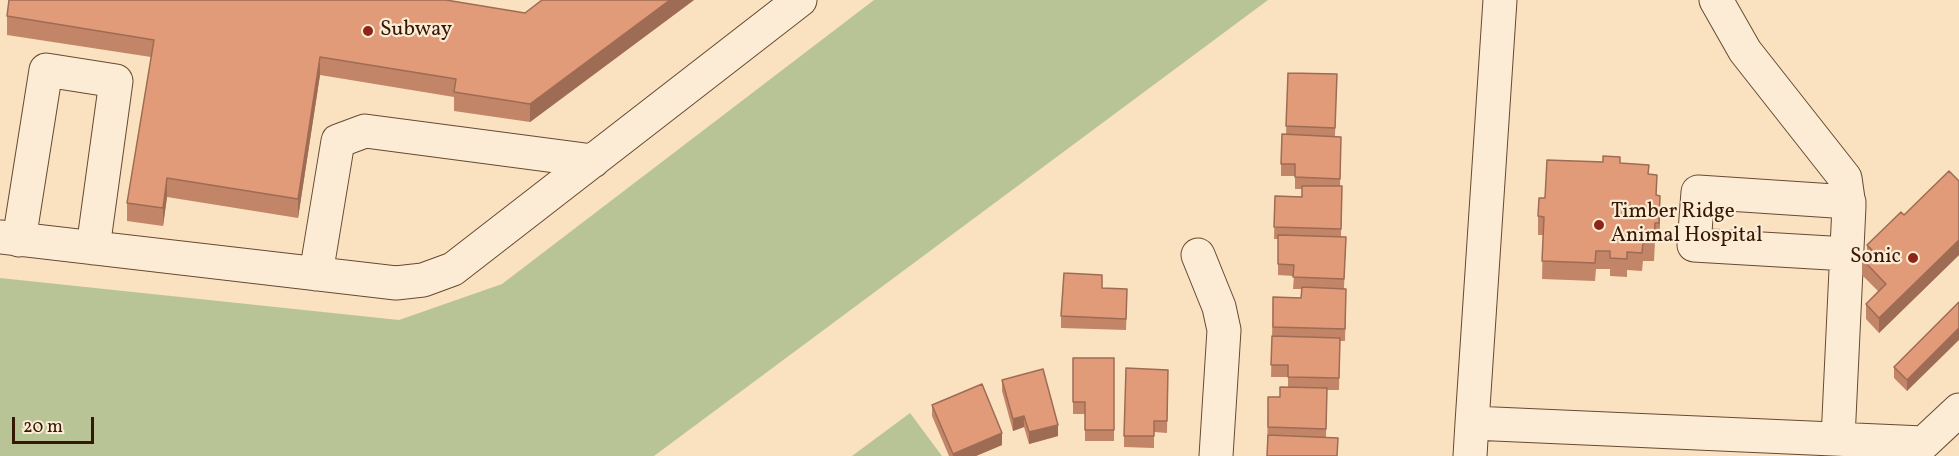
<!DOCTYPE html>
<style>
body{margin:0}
#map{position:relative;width:1959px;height:456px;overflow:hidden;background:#fae2c0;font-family:Vollkorn,serif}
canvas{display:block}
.scale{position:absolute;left:12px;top:417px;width:82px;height:27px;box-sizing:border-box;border:3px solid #351803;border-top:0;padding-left:8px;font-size:18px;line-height:21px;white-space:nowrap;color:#351803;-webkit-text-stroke:4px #fcecd6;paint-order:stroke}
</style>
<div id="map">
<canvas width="1959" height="456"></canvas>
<div class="scale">20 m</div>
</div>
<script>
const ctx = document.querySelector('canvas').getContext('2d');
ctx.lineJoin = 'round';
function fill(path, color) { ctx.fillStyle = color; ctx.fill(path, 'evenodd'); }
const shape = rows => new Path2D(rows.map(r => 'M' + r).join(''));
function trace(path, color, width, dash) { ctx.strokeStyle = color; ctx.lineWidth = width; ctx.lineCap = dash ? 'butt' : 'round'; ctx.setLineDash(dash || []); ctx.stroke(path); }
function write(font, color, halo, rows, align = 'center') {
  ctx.font = font + ' Vollkorn,serif'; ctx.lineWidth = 4.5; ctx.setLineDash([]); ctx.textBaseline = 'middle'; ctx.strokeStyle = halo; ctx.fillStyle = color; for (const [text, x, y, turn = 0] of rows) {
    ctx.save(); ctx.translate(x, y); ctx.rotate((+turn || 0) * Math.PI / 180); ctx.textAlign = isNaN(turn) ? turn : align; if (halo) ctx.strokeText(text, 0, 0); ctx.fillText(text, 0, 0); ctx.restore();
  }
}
fill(shape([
 [874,0,1268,0,654,456,0,456,0,278,399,320,502,284],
 [910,413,942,456,852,456]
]), '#b9c496');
const minor = shape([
 [1716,0,1745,51,1845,178,1849,206,1838,439],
 [0,237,396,283,423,280,453,269,800,0],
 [19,240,46,70,116,81,93,248],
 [1847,254,1694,245,1698,192,1849,202],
 [1198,255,1219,307,1224,330,1216,456],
 [316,274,338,141,365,131,593,161],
 [1472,423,1500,0],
 [1470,456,1472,423,1923,443],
 [1913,456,1913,453,1959,410]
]);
trace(minor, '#664a32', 35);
trace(minor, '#fcecd6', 33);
fill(shape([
 [542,0,694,0,530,122,454,111,454,97,320,75,298,218,167,197,163,226,127,221,127,203,151,57,7,35,7,16,525,13],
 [1288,73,1337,74,1335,136,1341,148,1340,186,1342,186,1341,237,1346,237,1344,288,1346,300,1345,341,1340,341,1339,390,1327,390,1326,437,1267,456,1268,397,1280,397,1288,387,1288,377,1271,377,1273,297,1301,298,1302,289,1293,289,1294,276,1278,275,1278,239,1274,239,1275,196,1302,197,1302,189,1295,189,1295,176,1281,176,1281,164,1286,134],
 [1620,163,1649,174,1657,195,1660,214,1659,241,1655,241,1654,261,1643,261,1642,271,1627,270,1627,277,1610,276,1610,269,1596,269,1595,281,1542,279,1543,235,1538,235,1538,216,1545,198],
 [1959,181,1959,255,1879,333,1866,319,1866,304,1878,291,1862,275,1862,259,1867,255,1867,245,1904,215],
 [1102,288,1127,301,1126,330,1061,328,1061,316],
 [1959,302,1907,391,1894,378,1894,367],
 [1073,358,1114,358,1114,441,1085,441,1085,414,1073,414],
 [1168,370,1167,433,1154,432,1154,448,1124,447,1124,436],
 [1002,380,1058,436,1029,444,1024,427,1013,431,1002,391],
 [932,405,1002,445,976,456,949,456,932,416]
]), '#c28567');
fill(shape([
 [670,0,694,0,530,122,530,104],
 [320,57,320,75,298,218,298,199],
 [167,178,167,197,163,226,163,208],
 [1660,196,1660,214,1659,241,1659,223],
 [1959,240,1959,255,1879,333,1879,318],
 [1959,328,1959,340,1907,391,1907,380],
 [1024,416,1024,427,1013,431,1013,419],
 [1058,425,1058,436,1029,444,1029,432],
 [1002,433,1002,445,976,456,953,456,953,454]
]), '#9e6c54');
const building = shape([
 [9,0,446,0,525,13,542,0,670,0,530,104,454,92,456,79,320,57,298,199,167,178,163,208,127,203,154,40,7,16,9,0],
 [1288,73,1337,74,1335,128,1286,126,1288,73],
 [1282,134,1341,137,1340,179,1295,177,1295,164,1281,164,1282,134],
 [1603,156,1620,157,1620,163,1649,165,1648,174,1657,175,1656,195,1660,196,1659,223,1655,223,1654,243,1643,243,1642,253,1627,252,1627,259,1610,258,1610,251,1596,251,1595,263,1542,261,1544,217,1538,216,1539,198,1545,198,1547,160,1603,162,1603,156],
 [1949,171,1959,181,1959,240,1879,318,1866,304,1886,284,1862,259,1872,250,1867,245,1901,212,1904,215,1949,171],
 [1302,186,1342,186,1341,229,1274,227,1275,196,1302,197,1302,186],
 [1278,235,1346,237,1344,279,1293,277,1294,265,1278,264,1278,235],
 [1064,273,1102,275,1102,288,1127,289,1126,319,1061,316,1064,273],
 [1302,287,1346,289,1345,329,1273,327,1273,297,1301,298,1302,287],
 [1959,302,1959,328,1907,380,1894,367,1959,302],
 [1272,336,1340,338,1339,378,1288,377,1288,365,1271,365,1272,336],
 [1073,358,1114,358,1114,430,1085,430,1085,402,1073,402,1073,358],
 [1126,368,1168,370,1167,421,1154,421,1154,436,1124,436,1126,368],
 [1043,369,1058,425,1029,432,1024,416,1013,419,1002,380,1043,369],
 [982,384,1002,433,953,454,932,405,982,384],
 [1280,387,1327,388,1326,429,1268,427,1268,397,1280,397,1280,387],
 [1268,435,1338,438,1337,456,1267,456,1268,435]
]);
fill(building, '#e19b78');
trace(building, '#9e6c54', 1.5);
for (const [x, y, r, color] of [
 [368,31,6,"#8f2418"],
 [1599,225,6,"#8f2418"],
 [1913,258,6,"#8f2418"]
]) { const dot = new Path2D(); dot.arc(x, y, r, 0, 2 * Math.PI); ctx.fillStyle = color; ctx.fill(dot); trace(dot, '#fcecd6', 2); }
write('21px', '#351803', '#fcecd6', [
 ["Subway",380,31],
 ["Timber Ridge",1611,213],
 ["Animal Hospital",1611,237],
 ["Sonic",1901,258,"right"]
], 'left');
</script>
